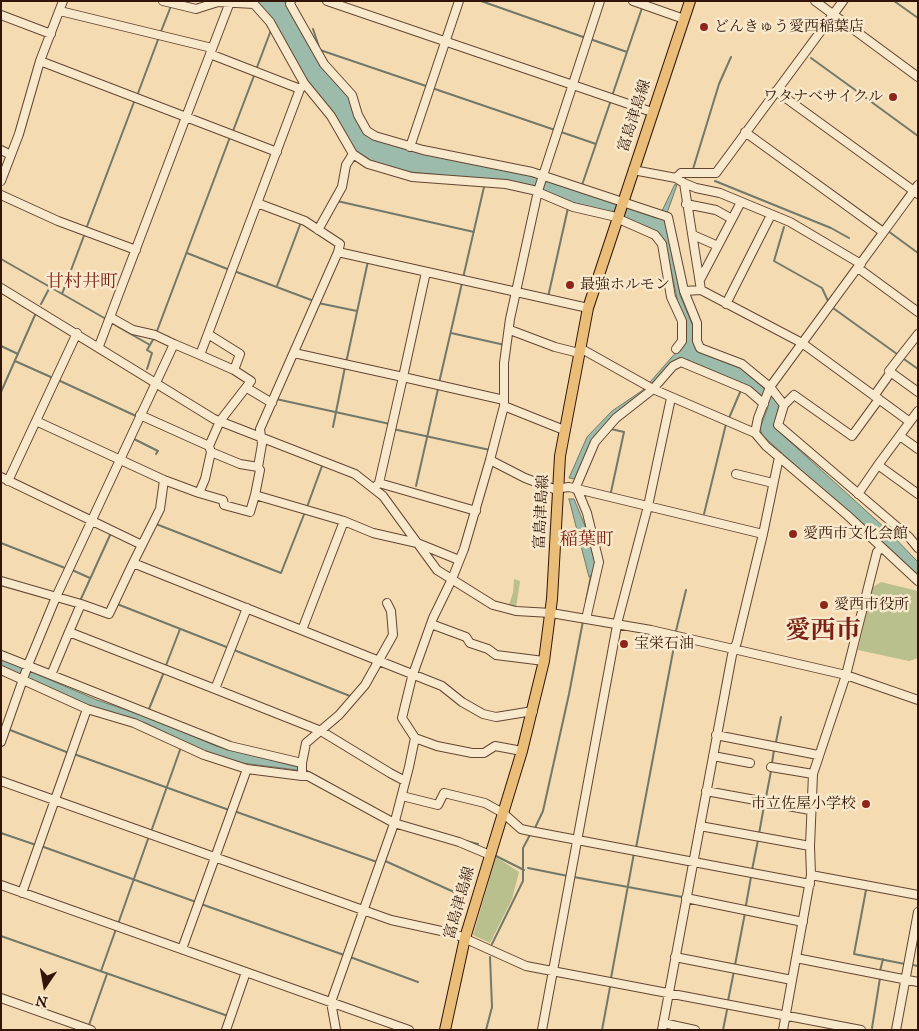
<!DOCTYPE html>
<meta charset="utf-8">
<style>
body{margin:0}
#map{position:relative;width:919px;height:1031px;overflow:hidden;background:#f5dbb1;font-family:"IM FELL Great Primer",serif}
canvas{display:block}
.frame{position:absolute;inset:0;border:2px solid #321508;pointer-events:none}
.north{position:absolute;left:20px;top:961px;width:50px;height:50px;-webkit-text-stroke:4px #f8e8cc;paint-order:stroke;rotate:192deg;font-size:14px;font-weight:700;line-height:20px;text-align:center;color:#321508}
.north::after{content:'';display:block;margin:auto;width:18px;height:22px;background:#321508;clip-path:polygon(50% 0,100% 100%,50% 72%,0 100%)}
</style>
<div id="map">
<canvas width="919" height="1031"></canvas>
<div class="frame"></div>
<div class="north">N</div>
</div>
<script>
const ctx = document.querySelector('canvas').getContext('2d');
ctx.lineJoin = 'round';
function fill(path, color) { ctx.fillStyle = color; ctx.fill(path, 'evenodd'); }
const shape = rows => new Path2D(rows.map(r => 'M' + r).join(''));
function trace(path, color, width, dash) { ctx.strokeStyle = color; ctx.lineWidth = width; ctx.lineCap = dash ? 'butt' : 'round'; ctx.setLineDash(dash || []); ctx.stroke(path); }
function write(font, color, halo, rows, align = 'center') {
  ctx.font = font + ' "IM FELL Great Primer","Noto Serif JP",serif'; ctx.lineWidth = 5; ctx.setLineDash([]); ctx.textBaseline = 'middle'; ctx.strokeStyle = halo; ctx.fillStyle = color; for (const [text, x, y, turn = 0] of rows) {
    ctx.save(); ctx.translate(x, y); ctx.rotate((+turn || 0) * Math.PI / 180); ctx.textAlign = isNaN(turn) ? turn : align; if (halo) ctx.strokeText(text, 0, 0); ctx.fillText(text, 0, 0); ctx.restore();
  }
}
fill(shape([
 [514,579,520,581,516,608,508,607,513,593],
 [881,582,918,591,918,658,909,661,858,650,873,587],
 [496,857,519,872,512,899,490,943,473,935]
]), '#bac08d');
const water = shape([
 [256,1,284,1,350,97,360,128,371,139,430,155,521,172,656,218,659,217,675,184,677,185,667,213,665,223,668,225,680,295,694,329,695,348,698,352,740,368,774,397,779,405,775,422,776,429,886,529,918,562,918,577,762,435,760,428,768,407,761,395,746,385,688,360,680,358,673,362,653,385,593,438,575,479,569,478,587,437,612,411,643,390,686,341,666,246,613,211,608,212,567,201,504,181,410,172,367,161,348,144,312,91,274,23,256,1],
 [569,499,574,499,590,538,596,563,593,578,589,577,569,499],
 [1,659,97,700,150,718,216,746,305,769,305,771,242,763,204,752,146,723,82,704,1,666,1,659]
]);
fill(water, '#9cbbab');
trace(water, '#72796a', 1);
trace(shape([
 [481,1,586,38],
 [894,1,918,18],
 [840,12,848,1],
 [313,29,320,50,429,87],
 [160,34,171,6],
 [590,39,627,52],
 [811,58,858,92],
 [256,70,271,30],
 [432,88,555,130],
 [137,96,159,37],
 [612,96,642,8],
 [866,98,918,136],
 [233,131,255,73],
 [561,132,596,144],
 [693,169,719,84,731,57],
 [683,177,716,177],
 [815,178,882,226],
 [715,181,831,228,849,238],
 [582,185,611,100],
 [337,201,474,232],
 [784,227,774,261,822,288,828,301],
 [86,229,134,102],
 [888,231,918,253],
 [187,253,230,270],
 [1,259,106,319],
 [234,271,314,301],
 [463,278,484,187],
 [277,286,301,222],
 [62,294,85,233],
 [548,297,568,208],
 [318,303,357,311],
 [41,304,50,287],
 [833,308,897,354],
 [115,325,150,345],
 [157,331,230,137],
 [451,333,505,345],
 [1,346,18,354],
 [901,357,918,369],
 [15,361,53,378],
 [346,363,368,261],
 [147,369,152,353,147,350,154,338],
 [58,380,136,416],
 [439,383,462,283],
 [1,392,35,315],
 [276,399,390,424],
 [729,418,741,390],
 [333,427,345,367],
 [393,429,490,450],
 [611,429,624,432,611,492],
 [134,438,134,439,158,451,156,454],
 [416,486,438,389],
 [307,507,322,466],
 [704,514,726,424],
 [156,524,281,573,305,512],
 [1,543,65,568],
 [72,570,90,578],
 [80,601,111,533],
 [586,601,591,576],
 [117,604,229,648],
 [676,631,686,590],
 [234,650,350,696],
 [165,668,180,629],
 [149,709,164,672],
 [328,729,338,721],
 [10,730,69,753],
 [776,742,781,717],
 [74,754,229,810],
 [772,763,774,750],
 [305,770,327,782],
 [766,797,771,771],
 [234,811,377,862],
 [152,829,181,747],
 [534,830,543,811,569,694,583,621],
 [1,833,36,845],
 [759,834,764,806],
 [466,841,478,844],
 [41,846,196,902],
 [636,848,675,641],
 [496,856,524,870],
 [383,860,454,892],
 [528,868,568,876],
 [752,870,758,840],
 [574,877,682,897],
 [866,890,854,954,905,964],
 [201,904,344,955],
 [746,905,751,877],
 [118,924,148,839],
 [1,936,228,1016],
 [492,944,523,881,523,848,531,833],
 [350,957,418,982],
 [735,965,745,913],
 [913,965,918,966],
 [101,971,116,929],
 [880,971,883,959],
 [611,978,634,853],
 [728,1001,734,971],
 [89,1025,107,974],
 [872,1028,880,978],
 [486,1030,492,1007,490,957],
 [602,1030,610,987],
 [723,1030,727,1010]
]), '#72796a', 2);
const minor = shape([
 [163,1,196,9,218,2,254,4,270,22,304,83],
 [291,1,290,4,324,64,352,95,358,115,367,131,375,136,423,150,532,172,668,217,684,291],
 [327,1,652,112],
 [633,1,684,19],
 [815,1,918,77],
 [230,2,186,117,277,152],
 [60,11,212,48],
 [1,15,51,34],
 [40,61,186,117,99,346],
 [302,87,304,83,331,116,353,154,346,165,342,187,318,230],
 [776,91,918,194],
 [745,132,883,232],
 [410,147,459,1],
 [1,150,11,155],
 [353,154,368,164,412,177,506,184,533,190,573,207,612,216,655,235,662,244,671,297,682,321,682,341,676,349],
 [633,170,676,178,684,183,701,290,802,343,910,422],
 [676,178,681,173,716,173,843,1],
 [1,181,19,134,40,61,63,1],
 [684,183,696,188,720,193,790,222,861,264],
 [1,195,58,221,136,250],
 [257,203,305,221,340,244,338,252],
 [686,204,716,210,732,219],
 [693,235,718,246],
 [858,268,918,312],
 [700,280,741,202],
 [1,288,214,419,355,474,383,496,437,570,493,605,516,611,551,613,651,630,846,675,918,700],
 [701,290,684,291,697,323,697,341,700,348,742,364,770,387,784,405],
 [726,304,771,215],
 [110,317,133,330,155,335,174,344],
 [510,330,555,347,579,353],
 [208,334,240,354,234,370],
 [918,334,889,371,918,392],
 [580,348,653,389,755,433,766,446,847,515,918,581],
 [294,353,403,377,426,272],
 [200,355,234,370,251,381,220,421,209,446,211,452,205,479,199,493,223,500,224,505,250,512,255,495],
 [247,388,272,403],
 [874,396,891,372],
 [879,399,852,436,794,395,784,405,778,425,909,537,918,548],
 [504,406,564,430],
 [918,411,878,465,918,494],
 [140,415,209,446],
 [36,421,164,480,199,493],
 [755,433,758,418,770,387,918,185],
 [900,436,918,449],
 [211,452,240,464,258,467],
 [490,460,525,478,554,489,569,487,763,534],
 [736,474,773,483],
 [1,477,142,545,133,563,442,686,462,702,483,714,496,717,533,711],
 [8,481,77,333],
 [379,483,403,377,504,400],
 [376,486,379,483,476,511],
 [575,489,595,442,616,418,653,389,673,366,681,362,748,390,764,404],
 [577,489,587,513,599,562,586,619],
 [858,494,878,465],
 [344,521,255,495,260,470,258,467,262,444,260,429,338,252,588,308],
 [142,545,160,509,164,480],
 [1,581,81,604,69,632],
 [81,604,109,614,133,563],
 [431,624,466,637,470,643,488,649,496,655,544,661],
 [302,630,344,521,373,533,417,543,459,560],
 [1,655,230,746,302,763],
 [1,670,87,709],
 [51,675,69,632,215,689,247,608],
 [215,689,321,731,390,773,405,781],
 [716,735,818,755],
 [415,738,437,746,472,753,484,753,495,746,522,751],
 [1,742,28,665,56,597,174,344,200,355,300,89,210,54],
 [713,756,750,763],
 [771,767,813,774],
 [302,776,308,776,394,823,459,842,490,855],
 [1,781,391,920,455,934,526,966,861,1030],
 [706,791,810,810],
 [402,796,438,805,444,793,485,803,503,813,521,829,530,831,810,884],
 [700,826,810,846],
 [811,875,918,895],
 [1,885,409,1030],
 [22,893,87,709,134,723,204,755,247,769],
 [686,898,803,922],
 [182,949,247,769,302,776,302,763,306,743,339,715,365,685,393,635,391,611,387,603],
 [675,957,792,980],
 [796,958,918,982],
 [1,998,91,1030],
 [663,1023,695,1030],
 [226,1030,246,972],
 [336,1030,331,1002,395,821,409,767,415,738,402,718,412,677,433,618,452,579,464,549,490,460,504,406,504,363,510,319,538,191,600,1],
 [542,1030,618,620,648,506,671,398],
 [662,1030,732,655,737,642,763,534,779,457],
 [783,1030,811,875,810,846,813,774,846,675,877,552,881,548],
 [896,1030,918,912]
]);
const major = shape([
 [445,1030,465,938,522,751,544,661,552,599,560,456,588,308,690,1]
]);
trace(minor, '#634632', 10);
trace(major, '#321508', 12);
trace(minor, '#f8e8cc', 8);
trace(major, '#eabe78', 10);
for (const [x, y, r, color] of [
 [704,27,5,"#8f2418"],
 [893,97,5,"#8f2418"],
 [570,285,5,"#8f2418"],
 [793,534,5,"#8f2418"],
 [824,605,5,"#8f2418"],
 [624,644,5,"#8f2418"],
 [866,804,5,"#8f2418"]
]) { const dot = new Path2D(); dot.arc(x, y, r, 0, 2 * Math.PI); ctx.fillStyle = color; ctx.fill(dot); trace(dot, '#f8e8cc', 2); }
write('15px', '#321508', '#f8e8cc', [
 ["どんきゅう愛西稲葉店",714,27],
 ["ワタナベサイクル",883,97,"right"],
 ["最強ホルモン",580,285],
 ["愛西市文化会館",803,534],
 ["愛西市役所",834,605],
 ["宝栄石油",634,644],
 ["市立佐屋小学校",856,804,"right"]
], 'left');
write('15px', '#321508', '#f8e8cc', [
 ["富島津島線",635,116,-72],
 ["富島津島線",542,512,-87],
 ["富島津島線",460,903,-74]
]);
write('18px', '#7a1f14', '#f8e8cc', [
 ["甘村井町",82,283],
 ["稲葉町",587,541]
]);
write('bold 25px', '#7a1f14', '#f8e8cc', [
 ["愛西市",823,632]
]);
</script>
